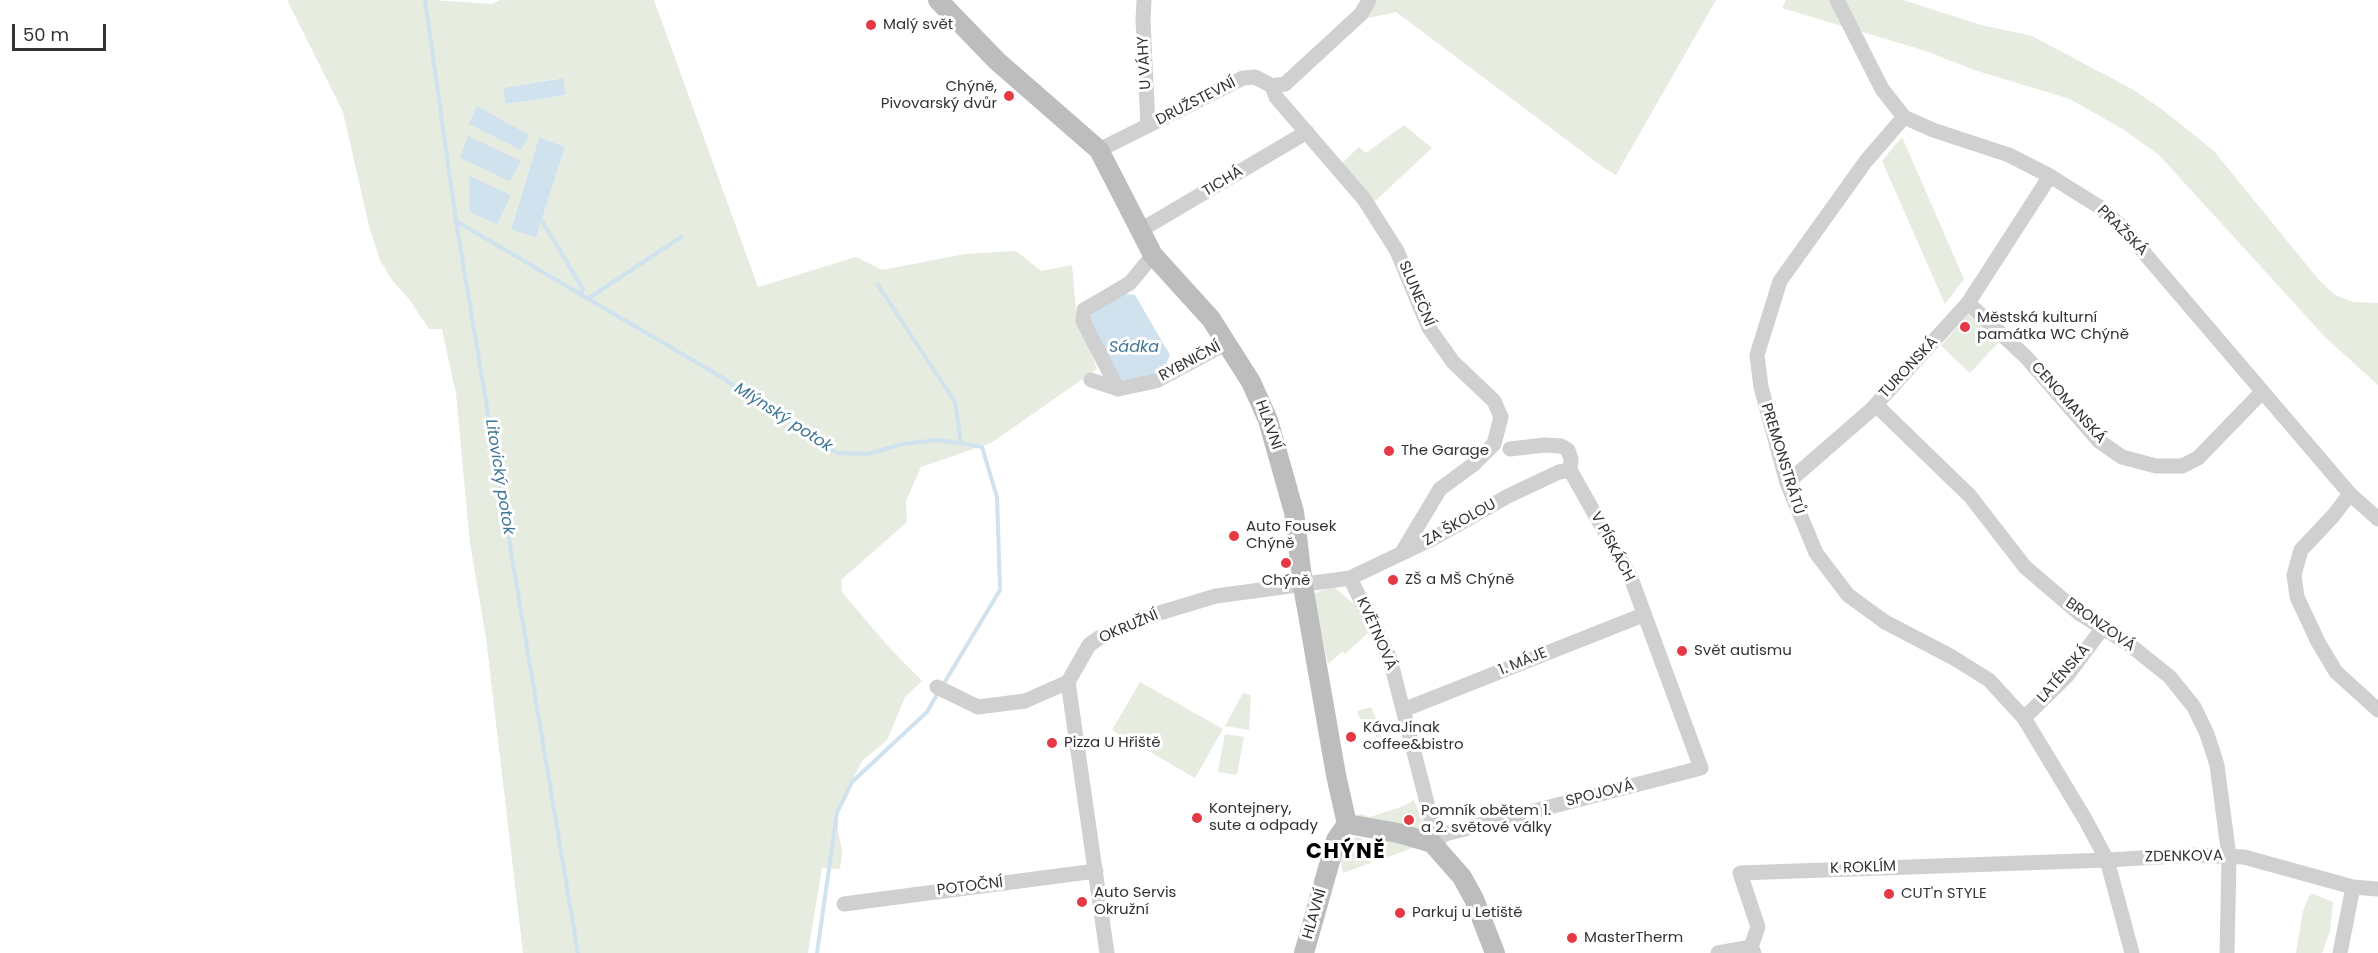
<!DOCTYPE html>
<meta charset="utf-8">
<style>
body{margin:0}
#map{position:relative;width:2378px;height:953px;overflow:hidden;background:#fff;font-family:Poppins,sans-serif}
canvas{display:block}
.scale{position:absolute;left:12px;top:24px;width:94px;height:27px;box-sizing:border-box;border:3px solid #333;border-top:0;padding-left:8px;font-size:18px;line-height:21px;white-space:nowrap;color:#333;-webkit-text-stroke:4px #fff;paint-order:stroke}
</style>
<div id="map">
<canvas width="2378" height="953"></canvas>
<div class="scale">50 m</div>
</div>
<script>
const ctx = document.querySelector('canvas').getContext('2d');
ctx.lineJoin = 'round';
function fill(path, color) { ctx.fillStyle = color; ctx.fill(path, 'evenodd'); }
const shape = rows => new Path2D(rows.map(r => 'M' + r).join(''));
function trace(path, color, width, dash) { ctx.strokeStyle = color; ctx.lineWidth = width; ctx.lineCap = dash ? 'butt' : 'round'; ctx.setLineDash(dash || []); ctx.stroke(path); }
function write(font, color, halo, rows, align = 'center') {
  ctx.font = font + ' Poppins,sans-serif'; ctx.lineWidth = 6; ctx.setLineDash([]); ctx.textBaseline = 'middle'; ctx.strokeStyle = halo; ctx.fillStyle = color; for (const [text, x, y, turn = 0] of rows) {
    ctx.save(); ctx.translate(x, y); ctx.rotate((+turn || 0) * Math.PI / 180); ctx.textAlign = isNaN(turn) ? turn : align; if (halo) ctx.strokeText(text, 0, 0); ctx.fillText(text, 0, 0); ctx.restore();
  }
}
fill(shape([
 [287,0,433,0,492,4,500,0,654,0,758,287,856,257,882,270,965,254,1016,251,1041,271,1072,265,1076,311,1097,369,991,443,921,467,906,501,907,522,841,580,842,592,887,645,922,681,905,697,887,740,862,761,838,809,838,831,842,851,840,869,822,868,808,953,523,953,486,638,470,543,456,394,442,329,429,329,409,299,392,280,380,260,369,226,343,112],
 [562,78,566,95,505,104,503,88],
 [539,137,565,147,536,238,511,228],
 [1363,0,1716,0,1616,175,1604,168,1396,12,1346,23],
 [1786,0,1903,0,1981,25,2032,36,2132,89,2163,110,2214,151,2318,279,2335,295,2353,302,2378,303,2378,385,2325,337,2159,155,2124,130,2070,99,1974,70,1926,51,1782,8],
 [1404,125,1432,148,1374,202,1342,163,1359,147,1366,153],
 [1902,137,1964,279,1945,304,1882,161],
 [1968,314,1999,342,1970,373,1941,346],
 [1333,586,1355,605,1368,633,1345,654,1342,652,1328,664,1313,594],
 [1140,682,1223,729,1195,778,1112,730],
 [1243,693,1251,695,1249,730,1225,726],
 [1371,707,1378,723,1381,736,1376,737,1372,725,1366,719,1360,719,1357,711],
 [1225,734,1244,737,1237,775,1218,772],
 [1414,800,1421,819,1427,821,1426,833,1355,816,1361,814,1370,817,1404,806],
 [1357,837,1363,839,1371,863,1343,873,1339,852,1346,843],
 [1386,838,1420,845,1386,858,1382,857,1378,843],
 [2313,894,2333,902,2330,931,2322,953,2296,953,2303,911,2309,896]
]), '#e6ecdf');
fill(shape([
 [563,78,566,95,505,104,503,88],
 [477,106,529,135,521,150,469,124],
 [468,136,521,161,510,181,460,158],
 [539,137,565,147,536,238,511,229],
 [469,176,511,195,497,224,470,212],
 [1126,294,1135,295,1170,355,1164,369,1137,382,1125,383,1118,376,1090,320,1093,310]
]), '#cfe2ee');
trace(shape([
 [425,0,456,221,578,953],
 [539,216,583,289,581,293],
 [456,221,718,375,837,453,868,454,902,444,939,440,982,447,997,497,1000,590,943,685],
 [878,285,955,402,961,443],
 [589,298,681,237],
 [817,953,837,813,852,782,927,712,939,691]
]), '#cfe2ee', 4);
trace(shape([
 [1144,0,1143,20,1148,126],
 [1837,0,1882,89,1904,117,1933,130,2009,155,2050,176,2098,206,2122,227,2350,494,2378,519],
 [1272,86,1276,97,1364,199,1397,251,1429,328,1453,362,1494,401,1501,417,1494,444,1474,464,1440,489,1401,554],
 [1904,117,1866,161,1780,281,1757,355,1761,387,1787,483,1816,553,1848,595,1885,622,1952,657,1989,680,2024,718,2085,819,2107,860,2132,953],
 [1099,150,1243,78,1255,77,1272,86,1285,84,1361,14,1369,0],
 [1139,231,1307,132],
 [1968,303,2026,357,2099,441,2122,457,2156,466,2182,466,2198,458,2262,392],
 [1091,380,1118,389,1156,381,1227,343],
 [1118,389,1083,321,1084,310,1130,283,1153,255],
 [1876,405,1970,496,2025,567,2080,614,2130,645,2170,677,2194,707,2207,734,2217,765,2229,857,2227,953],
 [1787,483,1871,410,1968,303,2050,176],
 [2350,494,2333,516,2301,550,2294,575,2297,597,2318,642,2336,672,2378,710],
 [1350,578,1434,538,1508,496,1559,472,1570,470],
 [937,687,978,707,1025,701,1068,682],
 [1403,710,1643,615],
 [2024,718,2066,677,2102,629],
 [1432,843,1445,834,1701,768,1631,578,1570,470,1571,459,1568,450,1561,446,1545,445,1510,449],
 [844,904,1096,871],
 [1107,953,1068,682,1089,645,1099,638,1156,614,1216,596,1350,578,1390,659,1433,826,1432,843],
 [1718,953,1751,947],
 [1754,953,1751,947,1758,927,1740,873,2107,860,2193,855,2244,857,2353,887,2378,889],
 [2340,953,2353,887]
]), '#d0d0d0', 15);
trace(shape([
 [938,0,997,61,1099,150,1153,255,1211,319,1251,382,1268,420,1294,512,1303,586,1336,775,1347,824],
 [1347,824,1398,833,1432,843,1462,877,1474,899,1495,953],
 [1304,953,1336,840,1347,824]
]), '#bdbdbd', 20);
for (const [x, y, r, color] of [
 [871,25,6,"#e63946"],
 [1009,96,6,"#e63946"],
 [1965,327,6,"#e63946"],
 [1389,451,6,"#e63946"],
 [1234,536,6,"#e63946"],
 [1286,563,6,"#e63946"],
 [1393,580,6,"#e63946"],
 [1682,651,6,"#e63946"],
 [1351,737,6,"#e63946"],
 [1052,743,6,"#e63946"],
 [1197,818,6,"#e63946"],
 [1409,820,6,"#e63946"],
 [1889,894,6,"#e63946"],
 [1082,902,6,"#e63946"],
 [1400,913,6,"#e63946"],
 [1572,938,6,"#e63946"]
]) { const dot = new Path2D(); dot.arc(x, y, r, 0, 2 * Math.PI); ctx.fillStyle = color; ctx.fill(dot); trace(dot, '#fff', 2); }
write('15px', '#333', '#fff', [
 ["Malý svět",883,25],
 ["Chýně,",997,87,"right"],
 ["Pivovarský dvůr",997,104,"right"],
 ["Městská kulturní",1977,318],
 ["památka WC Chýně",1977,335],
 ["The Garage",1401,451],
 ["Auto Fousek",1246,527],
 ["Chýně",1246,544],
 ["ZŠ a MŠ Chýně",1405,580],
 ["Chýně",1286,581,"center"],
 ["Svět autismu",1694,651],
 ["KávaJinak",1363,728],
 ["coffee&bistro",1363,745],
 ["Pizza U Hřiště",1064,743],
 ["Kontejnery,",1209,809],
 ["sute a odpady",1209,826],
 ["Pomník obětem 1.",1421,811],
 ["a 2. světové války",1421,828],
 ["Auto Servis",1094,893],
 ["Okružní",1094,910],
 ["CUT'n STYLE",1901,894],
 ["Parkuj u Letiště",1412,913],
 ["MasterTherm",1584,938]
], 'left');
write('15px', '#333', '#fff', [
 ["U VÁHY",1145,63,-93],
 ["DRUŽSTEVNÍ",1196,102,-27],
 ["TICHÁ",1223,182,-31],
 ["PRAŽSKÁ",2122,231,45],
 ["SLUNEČNÍ",1416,294,67],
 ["RYBNIČNÍ",1190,362,-28],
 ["TURONSKÁ",1909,368,-47],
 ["CENOMANSKÁ",2068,403,48],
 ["HLAVNÍ",1268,425,70],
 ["PREMONSTRÁTŮ",1782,459,73],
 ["ZA ŠKOLOU",1460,523,-29],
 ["V PÍSKÁCH",1612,547,62],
 ["BRONZOVÁ",2100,625,35],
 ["OKRUŽNÍ",1129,627,-23],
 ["KVĚTNOVÁ",1376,634,66],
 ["1. MÁJE",1523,662,-22],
 ["LATÉNSKÁ",2064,674,-49],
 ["SPOJOVÁ",1600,794,-14],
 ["ZDENKOVA",2184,857,-1],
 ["K ROKLÍM",1863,868,-2],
 ["POTOČNÍ",970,887,-7],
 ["HLAVNÍ",1315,914,-74]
]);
write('italic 16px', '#3f7597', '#fff', [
 ["Sádka",1134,348],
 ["Mlýnský potok",783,418,33],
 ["Litovický potok",499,477,81]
]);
ctx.letterSpacing = '1.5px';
write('bold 21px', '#000', '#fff', [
 ["CHÝNĚ",1346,853]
]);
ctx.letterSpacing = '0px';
</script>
